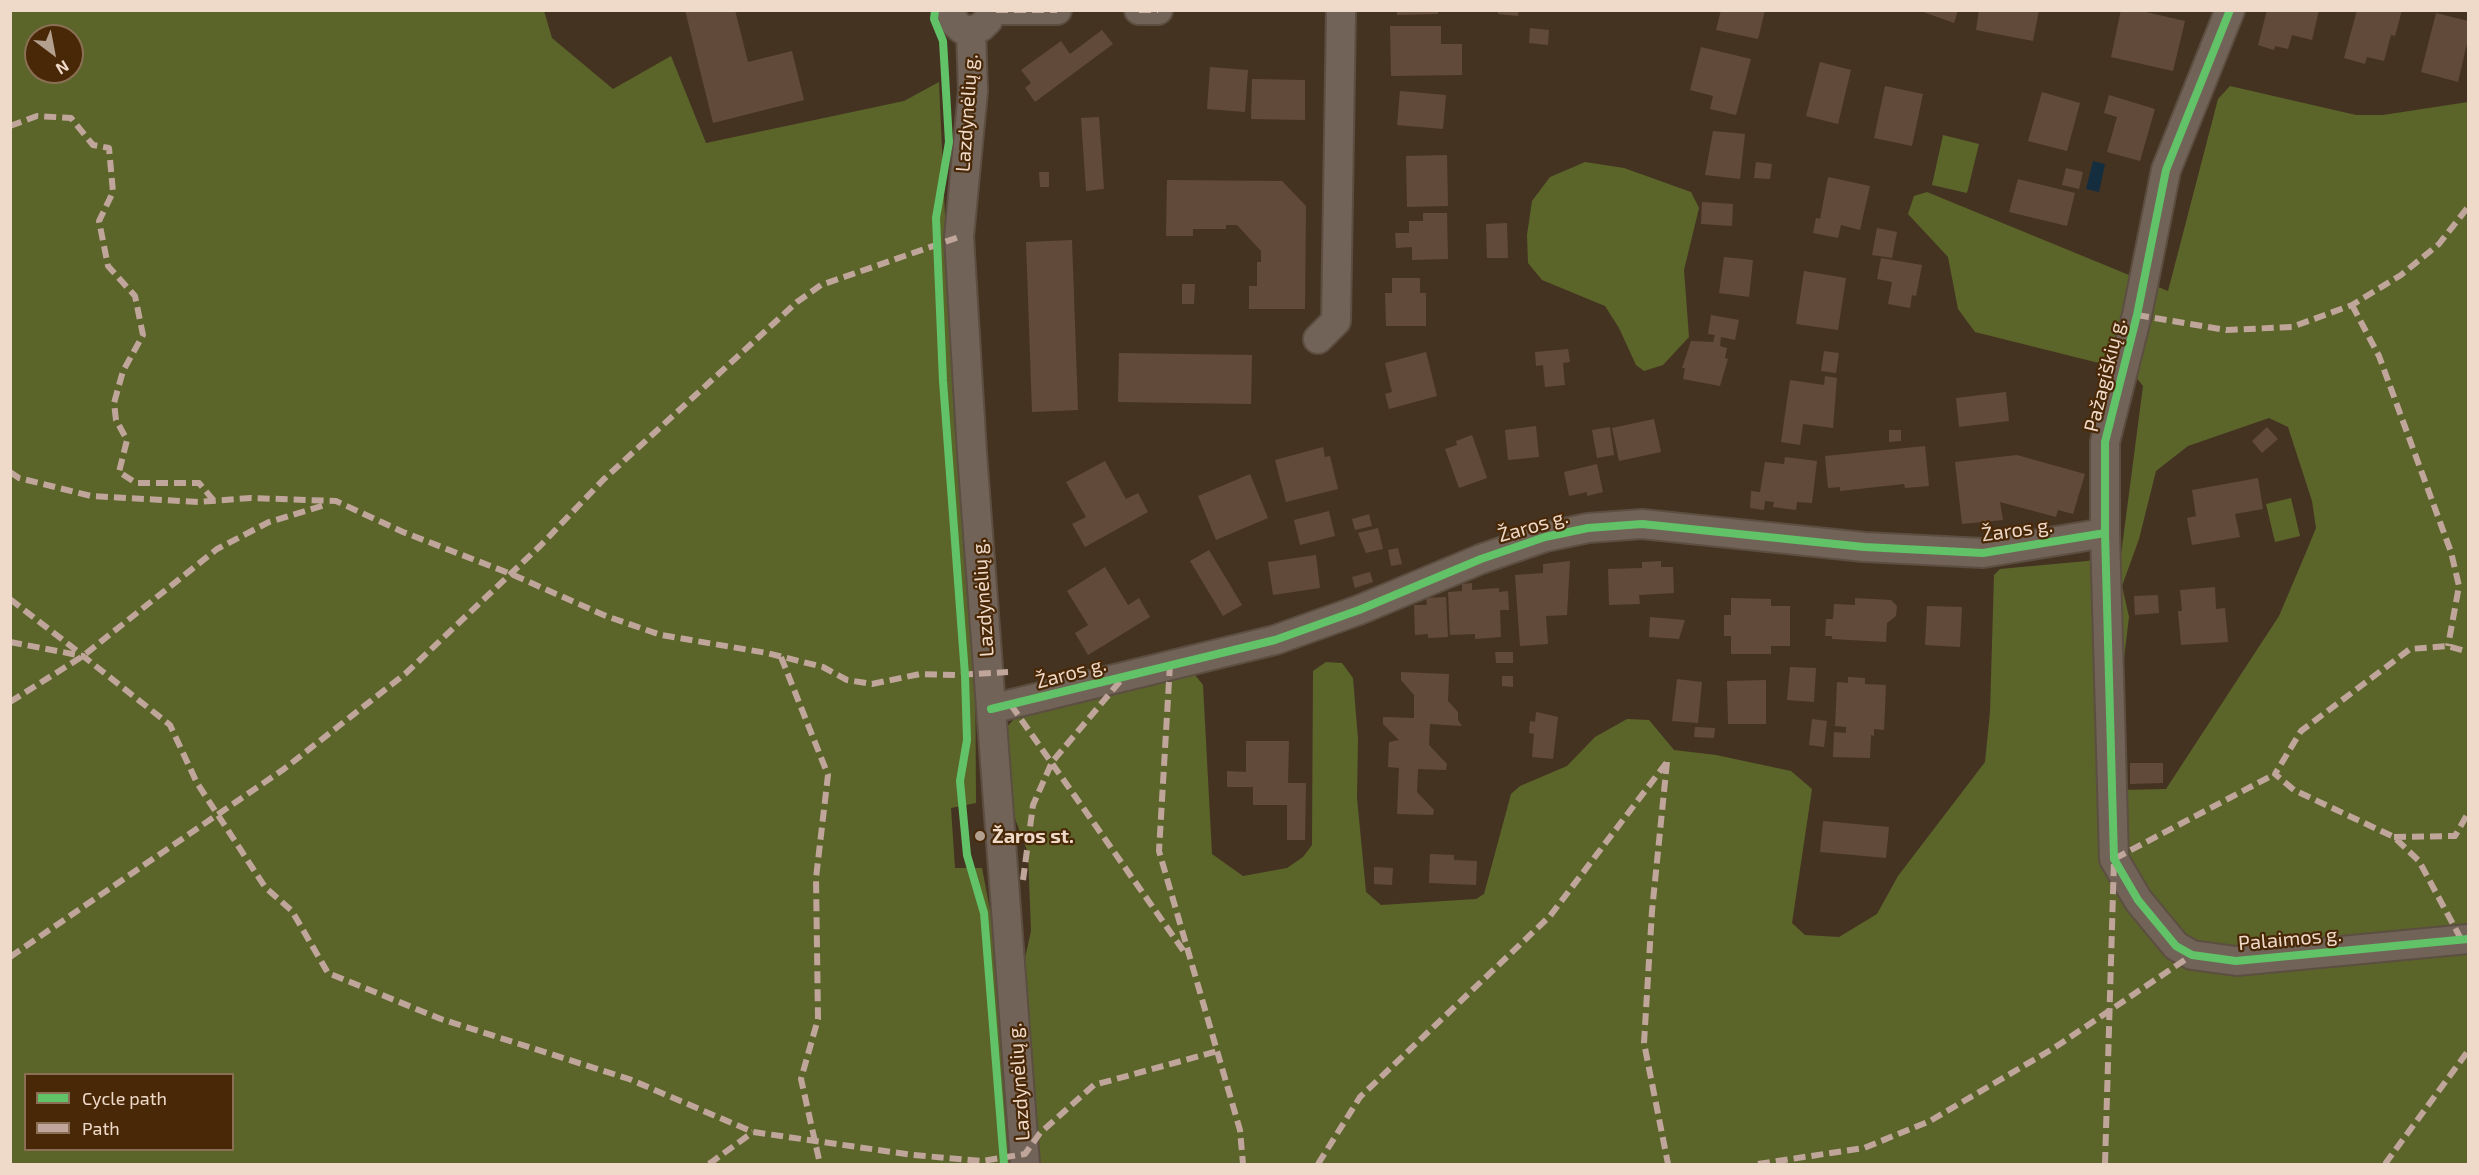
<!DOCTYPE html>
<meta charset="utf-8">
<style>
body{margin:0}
#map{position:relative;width:2479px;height:1175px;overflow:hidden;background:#453322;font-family:"Exo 2",sans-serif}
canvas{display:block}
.frame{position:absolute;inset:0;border:12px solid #efdac9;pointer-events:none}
.legend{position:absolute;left:24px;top:1073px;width:210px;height:78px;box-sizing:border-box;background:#492807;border:2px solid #8b6f55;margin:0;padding:8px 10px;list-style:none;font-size:18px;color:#efdac9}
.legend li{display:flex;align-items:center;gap:12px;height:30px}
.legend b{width:30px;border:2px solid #8b6f55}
.north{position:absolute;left:24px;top:24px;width:60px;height:60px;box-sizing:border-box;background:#492807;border:2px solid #8b6f55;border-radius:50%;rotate:148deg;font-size:16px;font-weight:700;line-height:24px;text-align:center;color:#efdac9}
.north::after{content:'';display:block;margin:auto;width:21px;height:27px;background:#b4a08f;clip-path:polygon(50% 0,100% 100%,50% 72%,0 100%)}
</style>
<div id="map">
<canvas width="2479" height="1175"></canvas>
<div class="frame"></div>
<ul class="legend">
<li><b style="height:8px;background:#61c268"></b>Cycle path</li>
<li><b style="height:8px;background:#c0a59a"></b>Path</li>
</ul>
<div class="north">N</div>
</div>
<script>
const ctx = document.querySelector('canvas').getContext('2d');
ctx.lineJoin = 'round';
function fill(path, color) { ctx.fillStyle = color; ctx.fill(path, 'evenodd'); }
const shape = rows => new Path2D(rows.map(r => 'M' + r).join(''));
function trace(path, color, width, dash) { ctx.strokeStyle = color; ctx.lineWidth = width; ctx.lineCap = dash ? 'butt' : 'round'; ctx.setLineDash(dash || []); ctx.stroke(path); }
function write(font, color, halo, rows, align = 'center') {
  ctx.font = font + ' "Exo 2",sans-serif'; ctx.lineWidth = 4.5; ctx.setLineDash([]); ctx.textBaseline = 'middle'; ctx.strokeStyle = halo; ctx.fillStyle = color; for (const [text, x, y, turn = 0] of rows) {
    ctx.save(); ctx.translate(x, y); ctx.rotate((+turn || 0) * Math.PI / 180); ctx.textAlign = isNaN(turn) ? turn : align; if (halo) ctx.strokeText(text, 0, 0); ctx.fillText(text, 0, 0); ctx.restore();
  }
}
fill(shape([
 [10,11,544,11,552,38,613,89,671,56,706,143,904,101,939,82,953,395,975,646,976,803,951,808,955,868,982,868,993,926,1010,1164,11,1164],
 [36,36,72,36,72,72,36,72],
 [26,1074,232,1074,232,1150,26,1150],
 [2230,86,2356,115,2383,115,2468,102,2468,1164,1035,1164,1022,972,1031,931,1028,853,1008,800,1005,729,1015,718,1022,716,1191,670,1203,685,1212,854,1243,876,1287,868,1303,857,1312,845,1313,671,1326,662,1342,663,1353,678,1358,739,1357,798,1366,892,1381,905,1476,899,1484,894,1511,794,1520,786,1567,766,1595,737,1627,719,1649,720,1674,750,1716,755,1791,771,1812,789,1792,923,1805,935,1839,937,1877,914,1898,876,1985,762,1990,712,1994,575,2000,569,2087,561,2121,555,2143,386,2131,371,1975,332,1958,309,1948,257,1908,214,1914,196,1927,192,2168,291,2218,99],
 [2269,418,2288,427,2312,501,2316,528,2307,550,2279,616,2166,789,2120,790,2122,675,2129,617,2122,586,2139,539,2156,471,2188,446],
 [1943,135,1979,144,1967,193,1932,185],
 [1585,162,1624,168,1691,192,1699,208,1684,270,1689,337,1663,365,1644,371,1636,365,1619,328,1605,306,1542,280,1528,263,1527,235,1532,201,1550,177],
 [2291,498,2300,536,2275,542,2266,504]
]), '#5b652a');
fill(shape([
 [2093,161,2105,164,2099,192,2086,189]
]), '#142e3f');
fill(shape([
 [685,10,735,10,748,62,792,51,804,100,713,123],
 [1397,10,1438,10,1438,14,1397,15],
 [1498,10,1519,10,1518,16,1498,14],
 [1721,10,1765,10,1758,39,1716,30],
 [1918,10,1958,10,1954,23],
 [1979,10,2039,10,2033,41,1976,30],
 [2121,10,2137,10,2185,21,2173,71,2111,57],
 [2267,10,2319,10,2312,40,2292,35,2288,49,2275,46,2274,50,2258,45],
 [2357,10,2402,10,2395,36,2391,35,2384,61,2367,57,2365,64,2344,58],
 [2436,13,2468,21,2468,39,2458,82,2421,72],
 [1390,26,1441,26,1441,44,1462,44,1462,75,1391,76],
 [1530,28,1549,30,1548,45,1529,43],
 [1102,30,1113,44,1035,102,1025,88,1031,83,1021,70,1061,41,1070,54],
 [1701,47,1751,59,1736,115,1710,109,1713,96,1690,90],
 [1820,62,1851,70,1838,124,1806,116],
 [1210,67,1248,70,1245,112,1207,109],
 [1252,79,1305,80,1305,120,1251,119],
 [1885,86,1923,94,1912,146,1874,138],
 [1400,91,1446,95,1443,129,1397,125],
 [2042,92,2080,103,2067,151,2028,141],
 [2109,95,2155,109,2140,161,2107,152,2117,117,2104,113],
 [1099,117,1104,189,1086,191,1081,118],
 [1713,131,1745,134,1740,179,1705,175],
 [1447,155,1448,206,1407,207,1406,156],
 [1756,162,1772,164,1770,179,1754,178],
 [2066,168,2083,172,2079,189,2062,185],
 [1039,172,1049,172,1049,187,1040,187],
 [1828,177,1870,186,1860,230,1841,225,1838,238,1813,233,1816,218,1820,219],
 [2018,179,2075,193,2067,226,2009,212],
 [1167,180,1282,181,1306,206,1305,309,1249,309,1249,286,1257,286,1257,262,1261,262,1261,251,1237,225,1226,225,1226,229,1193,229,1193,236,1166,236],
 [1702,202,1733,204,1732,226,1701,224],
 [1423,213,1447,213,1448,259,1412,260,1412,247,1396,248,1395,233,1409,233,1409,221,1423,221],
 [1507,223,1508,258,1487,258,1486,224],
 [1877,228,1897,232,1892,258,1872,255],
 [1072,240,1078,410,1032,412,1026,242],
 [1724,257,1753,260,1749,297,1719,293],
 [1881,258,1922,265,1916,296,1912,295,1910,308,1888,304,1892,282,1877,279],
 [1804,271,1846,278,1838,330,1796,324],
 [1392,278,1420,278,1420,293,1426,293,1426,326,1386,326,1385,293,1392,293],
 [1182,284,1195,284,1194,304,1182,304],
 [1711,315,1739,320,1735,340,1721,337,1720,346,1727,348,1725,358,1728,359,1720,386,1683,379,1685,368,1682,368,1691,341,1713,342,1715,335,1708,334],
 [1568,349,1570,362,1563,363,1565,385,1545,387,1543,365,1536,366,1535,352],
 [1824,351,1839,353,1836,373,1821,371],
 [1426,352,1437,396,1389,409,1385,394,1392,392,1385,363],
 [1119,353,1252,355,1251,404,1118,402],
 [1825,376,1837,378,1833,428,1803,424,1800,445,1781,442,1790,380,1824,385],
 [2006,392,2009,421,1959,427,1956,398],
 [1654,419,1661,452,1619,461,1612,428],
 [1536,426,1539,457,1508,460,1505,430],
 [1610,427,1614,455,1597,458,1592,430],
 [2267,427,2278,439,2262,453,2252,441],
 [1889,430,1901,430,1901,441,1889,442],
 [1472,435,1487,478,1459,488,1445,449,1457,445,1456,441],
 [1925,446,1929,486,1905,488,1904,484,1840,491,1840,487,1828,488,1825,456],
 [1323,447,1325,457,1330,456,1338,489,1286,502,1275,460],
 [2017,455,2085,474,2073,514,2058,510,2056,517,2000,502,2003,520,1962,524,1955,462],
 [1785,457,1817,461,1812,503,1797,502,1796,510,1773,507,1774,502,1765,501,1764,510,1750,508,1751,491,1760,492,1765,462,1784,464],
 [1105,461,1126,499,1138,493,1148,512,1085,547,1072,524,1086,517,1066,482],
 [1597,464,1603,492,1587,496,1587,492,1569,496,1564,472],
 [1250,474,1268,518,1216,540,1198,496],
 [2258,478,2263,509,2235,514,2240,537,2192,545,2187,518,2196,516,2192,490],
 [1329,511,1335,536,1300,545,1294,520],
 [1369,514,1372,526,1355,530,1352,519],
 [1378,528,1383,549,1366,553,1358,533],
 [1398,548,1402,564,1391,566,1388,550],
 [1209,550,1242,605,1223,616,1190,561],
 [1316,555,1320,588,1273,595,1268,562],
 [1570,561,1567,615,1546,616,1548,644,1520,646,1515,575,1543,573,1543,564],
 [1661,561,1661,567,1673,567,1674,593,1639,595,1640,604,1609,605,1608,569,1642,568,1642,562],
 [1105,567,1128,605,1139,598,1150,617,1088,655,1075,633,1088,625,1067,591],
 [1370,572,1373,582,1355,588,1352,577],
 [1472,583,1472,590,1499,588,1499,592,1508,591,1509,610,1500,610,1501,637,1475,639,1475,634,1450,635,1448,592,1462,591,1462,584],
 [2215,587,2216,609,2225,608,2228,642,2181,645,2178,611,2182,611,2180,590],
 [2158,595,2159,613,2135,615,2134,596],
 [1446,597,1448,637,1428,638,1428,634,1415,635,1414,605,1427,605,1426,598],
 [1731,598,1771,599,1771,606,1790,606,1790,646,1771,646,1771,654,1731,654,1731,636,1724,636,1724,615,1731,615],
 [1855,598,1891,600,1897,606,1896,616,1887,623,1886,642,1832,639,1832,636,1825,636,1826,619,1833,619,1834,604,1855,605],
 [1927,606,1962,607,1960,647,1925,645],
 [1650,617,1685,620,1679,639,1649,637],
 [1495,652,1513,652,1513,663,1496,663],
 [1790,667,1816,668,1814,702,1787,700],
 [1401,672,1449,674,1448,701,1458,712,1458,720,1462,726,1430,724,1429,745,1447,764,1446,770,1418,769,1417,792,1434,810,1433,815,1397,814,1399,768,1388,767,1389,742,1399,740,1383,724,1383,717,1414,718,1414,695,1401,680],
 [1502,676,1513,676,1513,687,1502,686],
 [1848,677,1865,678,1865,684,1886,685,1884,730,1874,729,1874,736,1871,735,1870,758,1833,757,1834,732,1846,733,1846,727,1835,726,1837,682,1848,683],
 [1677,679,1702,682,1698,723,1672,721],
 [1766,680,1766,724,1728,724,1727,681],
 [1536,712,1558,717,1553,759,1532,757,1534,734,1529,733,1530,721,1535,722],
 [1812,719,1827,721,1824,747,1809,745],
 [1695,727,1715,728,1714,738,1694,737],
 [1246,741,1289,741,1288,783,1306,783,1305,840,1287,840,1287,805,1253,805,1253,787,1227,787,1227,771,1246,772],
 [2130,763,2163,763,2163,783,2130,784],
 [1823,821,1889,827,1886,858,1820,852],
 [1430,854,1454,855,1454,860,1477,861,1476,885,1429,883],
 [1374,867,1393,868,1392,885,1374,884]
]), '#624a3a');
const minor = shape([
 [950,10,955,23,962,29,971,31,981,27,988,20,990,10],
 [996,10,1057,10],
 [1139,10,1158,10],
 [2230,10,2166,170,2137,315,2105,442,2105,533,2114,859,2138,900,2176,946,2192,955,2236,961,2468,939],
 [971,31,973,91,959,237,972,453,1025,1164],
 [1318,339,1336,321,1341,10],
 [991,709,1275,640,1359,610,1481,559,1545,537,1588,528,1642,524,1864,547,1983,553,2105,533]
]);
trace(minor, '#5c4e40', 32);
trace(minor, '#716357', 28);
trace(shape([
 [996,10,1057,10],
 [1139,10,1158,10],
 [10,126,37,116,71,118,93,145,109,148,113,192,99,221,108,266,135,296,143,335,123,371,114,403,116,420,127,440,119,472,136,483,199,483,214,501],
 [2352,305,2379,356,2451,552,2459,586,2448,646],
 [2137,315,2226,330,2292,327,2352,305,2401,275,2439,244,2468,207],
 [10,472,19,478,91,496,198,502,251,498,336,501,403,532,511,574,606,616,661,635,767,653,823,667,847,680,872,684,920,674,955,675,1008,672],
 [10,599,81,654],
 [10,642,83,656,170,725,197,783,265,887,292,911,328,973,441,1019,629,1079,753,1132,913,1155,982,1161,1025,1154,1040,1133,1094,1085,1218,1051],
 [781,657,828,775,816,878,818,1019,801,1079,820,1164],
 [1170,664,1159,851,1240,1130,1243,1164],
 [10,702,83,656,217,549,269,522,328,504],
 [1011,705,1185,953],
 [1667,762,1652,911,1644,1043,1668,1164],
 [2394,837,2455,836,2468,813],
 [1023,880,1033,805,1052,762,1122,679],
 [2461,939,2419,861,2394,837,2294,790,2275,774,2301,731,2410,649,2448,646,2468,652],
 [10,957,284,769,405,674,541,545,604,479,797,302,821,285,959,237],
 [709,1164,753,1132],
 [1318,1164,1360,1097,1550,916,1667,762],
 [1758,1164,1864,1148,1930,1121,2054,1048,2192,955],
 [2105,1164,2114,859,2275,774],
 [2385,1164,2468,1051]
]), '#c0a59a', 6, [12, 6]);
trace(shape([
 [935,10,934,19,943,41,949,142,936,218,943,381,965,675,967,740,960,781,967,855,984,913,1004,1164],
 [2230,10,2166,170,2137,315,2105,442,2105,533,2114,859,2138,900,2176,946,2192,955,2236,961,2468,939],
 [991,709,1275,640,1359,610,1481,559,1545,537,1588,528,1642,524,1864,547,1983,553,2105,533]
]), '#61c268', 8);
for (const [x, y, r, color] of [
 [980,836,6,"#b4a08f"]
]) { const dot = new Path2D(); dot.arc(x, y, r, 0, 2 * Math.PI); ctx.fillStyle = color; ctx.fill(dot); trace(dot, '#492807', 2); }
write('20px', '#efdac9', '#492807', [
 ["Lazdynėlių g.",967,113,-86],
 ["Pažagiškių g.",2105,375,-76],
 ["Žaros g.",1533,526,-16],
 ["Žaros g.",2017,530,-8],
 ["Lazdynėlių g.",983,598,-94],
 ["Žaros g.",1071,673,-15],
 ["Palaimos g.",2290,939,-5],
 ["Lazdynėlių g.",1019,1082,-94]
]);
write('bold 20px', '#efdac9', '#492807', [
 ["Žaros st.",992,836]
], 'left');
</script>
